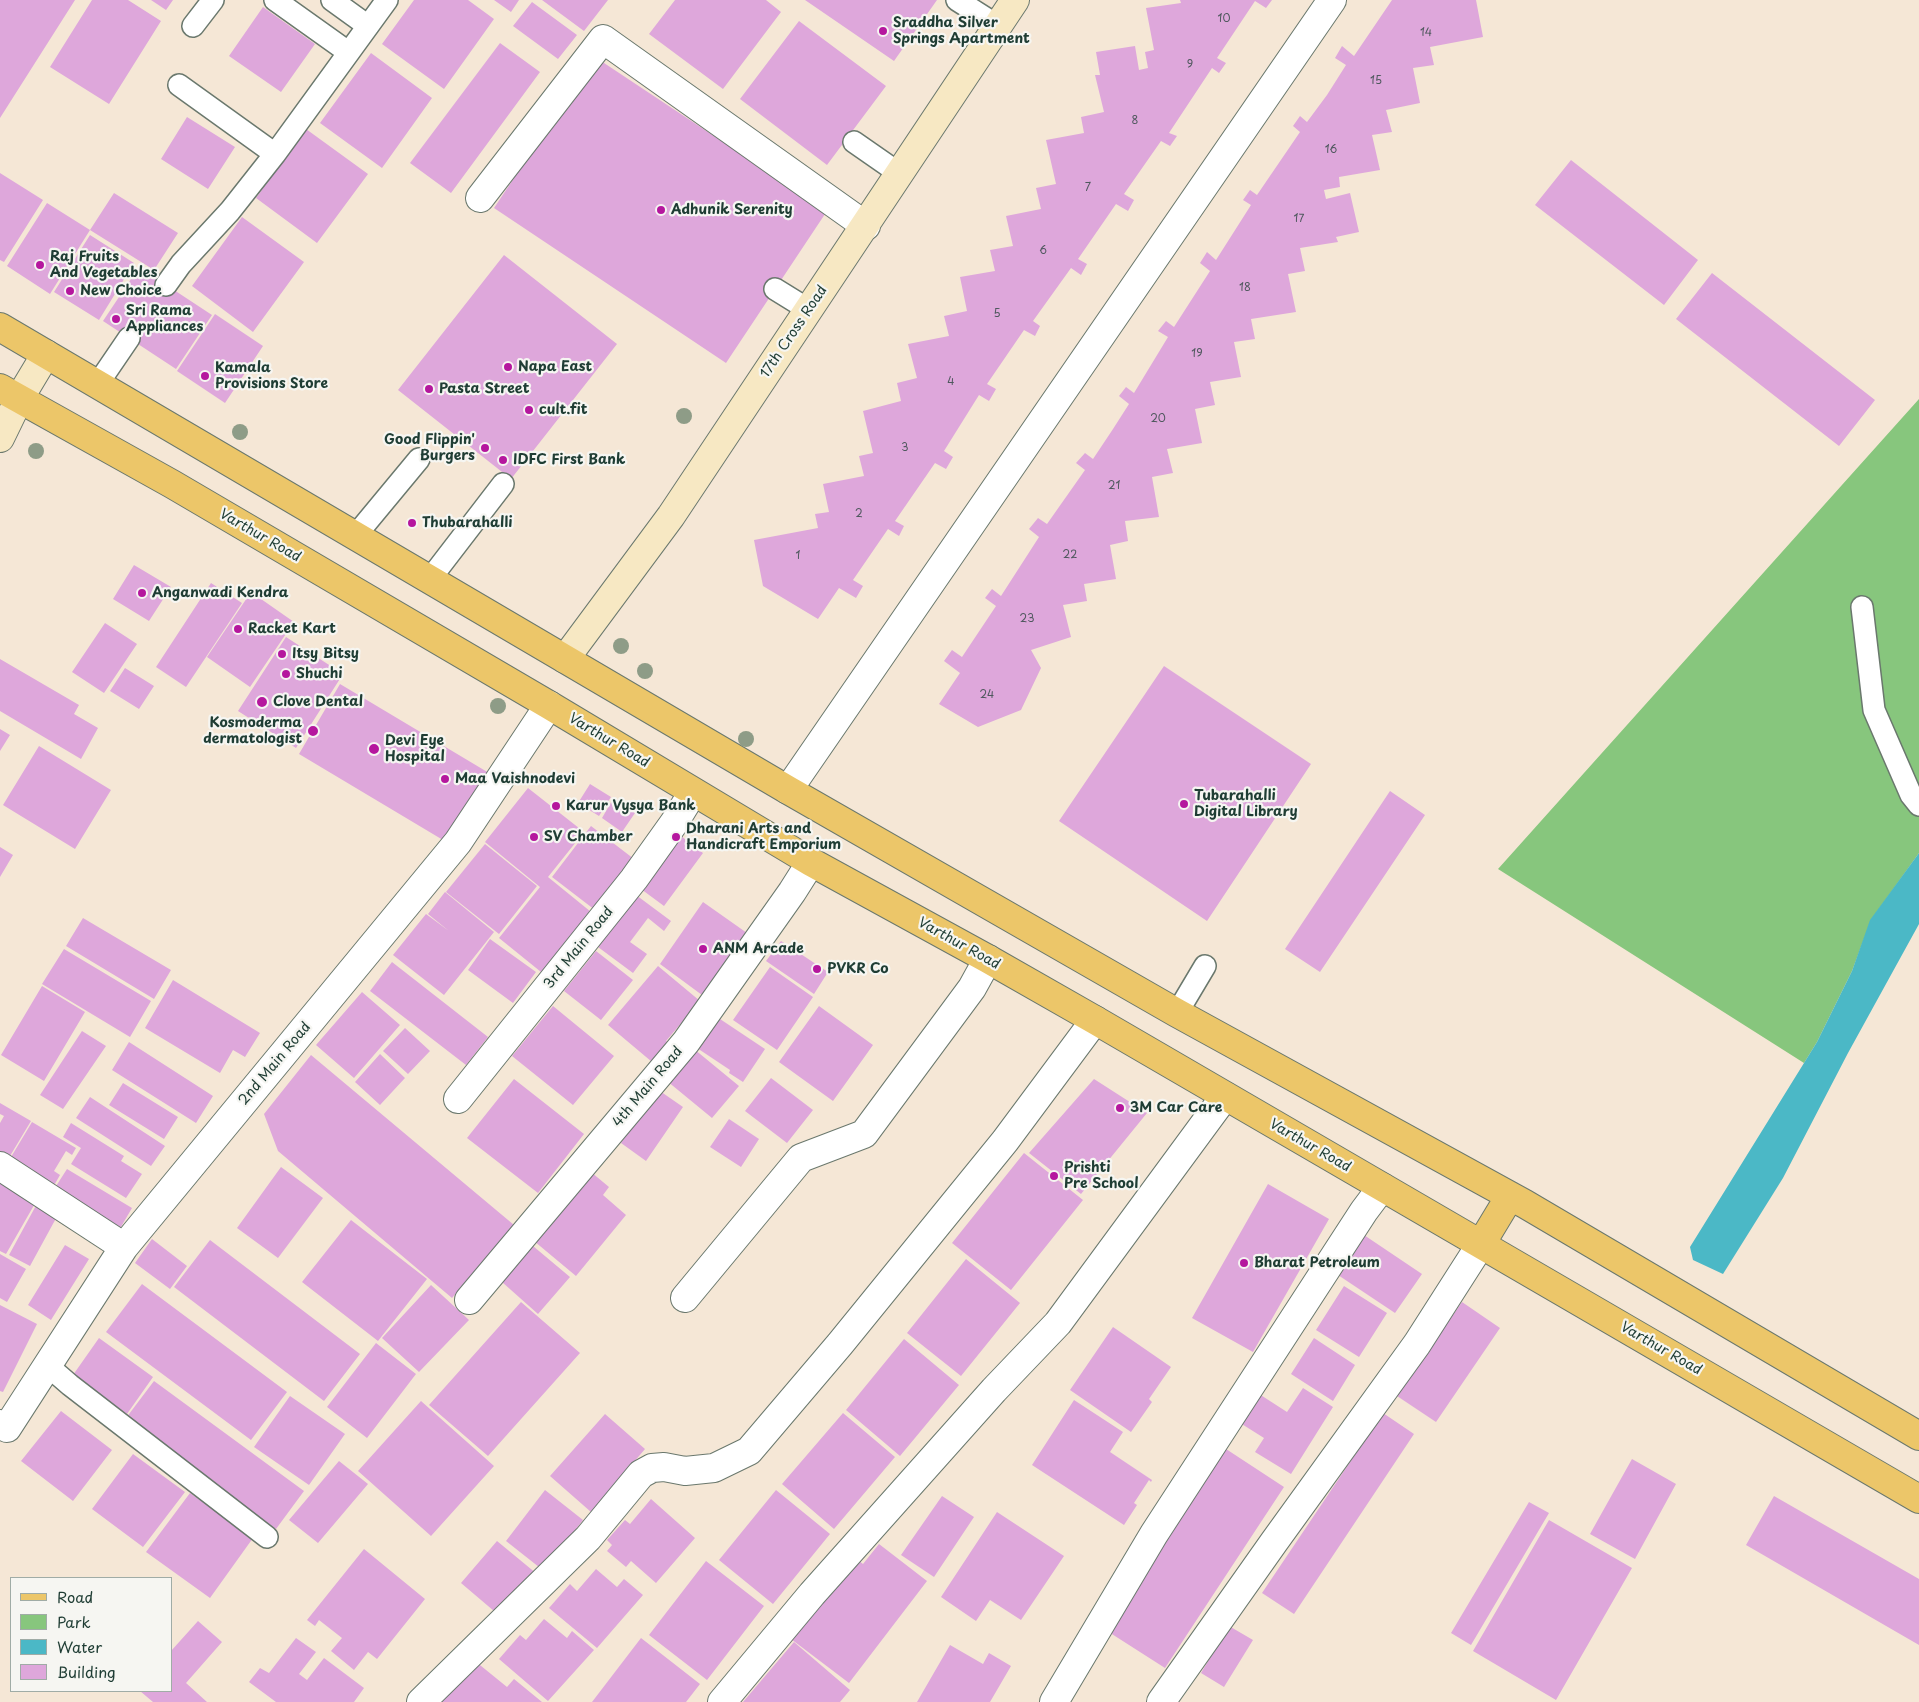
<!DOCTYPE html>
<style>
body{margin:0}
#map{position:relative;width:1919px;height:1702px;overflow:hidden;background:#f5e7d6;font-family:"Playpen Sans",sans-serif}
canvas{display:block}
.legend{position:absolute;left:10px;top:1577px;width:162px;height:115px;box-sizing:border-box;background:#f6f6f2;border:1px solid #a0aca6;margin:0;padding:6px 9px;list-style:none;font-size:15px;color:#1f3d34}
.legend li{display:flex;align-items:center;gap:10px;height:25px}
.legend b{width:25px;border:1px solid #a0aca6}
</style>
<div id="map">
<canvas width="1919" height="1702"></canvas>
<ul class="legend">
<li><b style="height:6px;background:#ecc669"></b>Road</li>
<li><b style="height:14px;background:#87c67d"></b>Park</li>
<li><b style="height:14px;background:#4bb8c6"></b>Water</li>
<li><b style="height:14px;background:#dea7db"></b>Building</li>
</ul>
</div>
<script>
const ctx = document.querySelector('canvas').getContext('2d');
ctx.lineJoin = 'round';
function fill(path, color) { ctx.fillStyle = color; ctx.fill(path, 'evenodd'); }
const shape = rows => new Path2D(rows.map(r => 'M' + r).join(''));
function trace(path, color, width, dash) { ctx.strokeStyle = color; ctx.lineWidth = width; ctx.lineCap = dash ? 'butt' : 'round'; ctx.setLineDash(dash || []); ctx.stroke(path); }
function write(font, color, halo, rows, align = 'center') {
  ctx.font = font + ' "Playpen Sans",sans-serif'; ctx.lineWidth = 4.5; ctx.setLineDash([]); ctx.textBaseline = 'middle'; ctx.strokeStyle = halo; ctx.fillStyle = color; for (const [text, x, y, turn = 0] of rows) {
    ctx.save(); ctx.translate(x, y); ctx.rotate((+turn || 0) * Math.PI / 180); ctx.textAlign = isNaN(turn) ? turn : align; if (halo) ctx.strokeText(text, 0, 0); ctx.fillText(text, 0, 0); ctx.restore();
  }
}
fill(shape([
 [1919,399,1919,853,1871,920,1852,971,1817,1042,1804,1063,1498,869]
]), '#87c67d');
fill(shape([
 [1919,853,1919,924,1848,1053,1783,1178,1723,1274,1693,1260,1690,1247,1817,1042,1852,971,1870,920]
]), '#4bb8c6');
fill(shape([
 [0,0,75,0,0,118],
 [92,0,128,0,161,21,109,104,50,67],
 [151,0,173,0,166,10],
 [414,0,468,0,494,19,444,89,382,44],
 [494,0,519,0,511,12],
 [542,0,608,0,584,31],
 [675,0,766,0,781,12,723,89,649,34],
 [805,0,937,0,894,61],
 [1180,0,1272,0,1266,8,1255,1,1217,58,1226,63,1219,73,1212,68,1169,133,1177,136,1170,146,1161,141,1124,194,1134,200,1128,211,1116,204,1078,259,1087,264,1081,275,1071,268,1033,321,1040,326,1035,336,1024,330,987,384,996,389,989,401,979,395,944,451,953,457,946,469,935,463,895,521,904,526,899,536,888,529,853,580,863,586,856,598,839,588,818,619,763,586,754,540,818,528,815,514,829,512,823,484,864,476,859,456,873,453,863,411,901,401,897,383,917,378,908,344,949,336,944,316,967,311,960,277,995,271,990,250,1013,246,1006,216,1041,209,1036,188,1056,184,1046,140,1084,133,1081,117,1104,112,1095,75,1100,75,1096,52,1135,46,1139,70,1148,68,1145,52,1154,50,1146,8,1181,3],
 [1392,0,1476,0,1483,37,1430,47,1434,65,1413,68,1420,103,1386,110,1392,132,1372,135,1380,170,1339,177,1340,187,1324,190,1326,199,1350,193,1359,232,1336,237,1338,242,1300,248,1305,271,1288,274,1296,312,1251,319,1255,339,1234,342,1241,377,1210,382,1215,405,1195,409,1202,443,1167,449,1173,473,1152,477,1159,517,1125,521,1128,541,1110,545,1116,579,1084,584,1087,601,1063,605,1071,637,1031,650,1041,668,1021,710,978,727,939,704,960,673,944,661,952,650,962,657,996,606,985,598,992,589,1001,596,1039,537,1029,529,1038,518,1047,524,1085,470,1076,463,1085,453,1093,459,1113,429,1129,404,1119,396,1126,387,1134,393,1168,337,1158,331,1166,321,1174,327,1210,271,1200,263,1207,252,1216,260,1251,205,1243,200,1250,190,1257,195,1300,132,1293,126,1300,116,1307,122,1327,95,1346,65,1335,58,1342,46,1354,56],
 [532,2,577,35,558,59,513,26],
 [263,7,315,44,281,92,229,56],
 [799,21,886,86,827,165,740,99],
 [500,43,540,72,451,193,410,163],
 [371,53,432,98,382,168,320,123],
 [595,57,827,211,726,363,494,208],
 [187,117,235,147,208,189,161,159],
 [306,129,368,174,317,243,256,198],
 [1571,160,1698,260,1664,305,1535,205],
 [0,173,43,200,4,262,0,260],
 [114,193,178,233,154,270,90,230],
 [47,203,90,230,50,294,7,266],
 [242,217,304,262,253,332,192,286],
 [90,235,134,263,99,320,54,292],
 [504,255,617,344,511,479,398,390],
 [139,267,212,315,176,369,103,321],
 [1712,273,1875,400,1839,446,1676,319],
 [215,314,263,346,225,403,177,371],
 [134,565,171,587,149,621,113,599],
 [211,583,242,603,186,687,156,667],
 [251,592,294,622,250,687,207,657],
 [105,623,137,644,104,693,72,672],
 [286,637,343,674,296,748,238,711],
 [0,659,79,705,74,714,98,728,81,759,0,711],
 [1164,666,1311,764,1207,921,1059,821],
 [125,668,154,686,139,709,110,691],
 [340,684,489,773,448,843,299,754],
 [0,729,10,735,0,751],
 [39,746,111,790,75,849,3,805],
 [590,784,611,797,599,816,578,803],
 [528,788,584,832,548,877,596,916,546,976,499,938,540,887,485,842],
 [1390,791,1425,815,1320,972,1285,949],
 [613,799,635,813,622,832,602,818],
 [591,826,634,859,595,910,552,877],
 [681,836,703,853,664,906,641,889],
 [485,844,537,886,499,934,446,892],
 [0,847,13,855,0,877],
 [445,892,494,932,444,995,393,955,426,914,449,931,428,914],
 [636,895,671,921,664,931,648,918,630,942,647,954,633,973,598,947],
 [703,902,747,933,702,995,660,964],
 [83,918,171,970,154,999,66,946],
 [490,939,536,972,513,1003,468,970],
 [781,941,828,972,814,994,766,961],
 [64,949,151,1001,130,1037,42,984],
 [596,951,633,980,601,1020,564,991],
 [392,962,488,1037,466,1065,370,991],
 [658,966,700,1001,666,1041,674,1048,658,1067,608,1025],
 [770,967,813,997,777,1050,733,1020],
 [173,980,260,1033,245,1057,233,1050,220,1073,145,1028],
 [42,986,85,1012,44,1081,1,1055],
 [362,992,400,1025,354,1078,316,1045],
 [553,1006,614,1056,573,1105,512,1056],
 [819,1006,873,1045,833,1101,779,1062],
 [720,1019,765,1049,743,1082,729,1073,730,1070,694,1046,708,1025,713,1028],
 [405,1028,430,1051,408,1074,383,1051],
 [82,1031,106,1046,63,1109,40,1095],
 [129,1042,213,1096,196,1123,112,1070],
 [694,1049,739,1086,712,1118,667,1081],
 [380,1054,405,1078,380,1105,355,1082],
 [311,1055,514,1225,452,1298,278,1151,264,1114],
 [771,1078,813,1110,787,1143,745,1111],
 [514,1079,584,1134,538,1193,467,1138],
 [1094,1079,1147,1113,1081,1194,1029,1153],
 [123,1083,178,1117,164,1139,109,1105],
 [657,1089,683,1107,646,1161,621,1143],
 [90,1097,165,1146,151,1166,76,1118],
 [0,1103,31,1121,7,1161,0,1157,0,1123,4,1116,0,1114],
 [729,1119,759,1139,741,1167,710,1147],
 [32,1122,76,1148,72,1155,66,1151,54,1171,60,1175,52,1189,8,1162],
 [71,1123,124,1156,121,1161,142,1174,126,1198,71,1164,81,1148,63,1137],
 [1024,1153,1083,1200,1011,1290,952,1243],
 [281,1167,323,1198,278,1258,237,1228],
 [67,1169,132,1208,115,1237,49,1197],
 [591,1172,609,1187,603,1195,626,1215,576,1276,534,1241],
 [0,1179,37,1200,6,1254,0,1251],
 [1268,1184,1329,1219,1253,1352,1192,1318],
 [39,1200,60,1211,30,1266,9,1255],
 [351,1220,427,1279,378,1341,302,1282],
 [1364,1235,1422,1274,1395,1313,1338,1275],
 [152,1239,187,1266,170,1289,135,1263],
 [210,1240,360,1354,324,1401,174,1287],
 [65,1245,89,1259,51,1320,28,1305],
 [533,1246,570,1277,538,1314,502,1282],
 [0,1254,26,1269,7,1302,0,1298],
 [966,1259,1020,1303,961,1376,907,1333],
 [142,1284,287,1392,251,1440,106,1332],
 [431,1285,469,1320,419,1372,382,1338],
 [1344,1286,1387,1313,1359,1357,1316,1330],
 [521,1302,580,1353,488,1456,429,1405],
 [1462,1302,1500,1328,1436,1422,1397,1396],
 [0,1305,37,1324,3,1392,0,1391],
 [1113,1327,1171,1367,1149,1399,1152,1402,1131,1432,1070,1390],
 [99,1338,153,1377,127,1414,73,1375],
 [1314,1338,1355,1365,1333,1401,1291,1374],
 [904,1339,959,1385,900,1456,846,1410],
 [376,1343,416,1374,367,1438,327,1407],
 [154,1381,304,1491,276,1529,126,1418],
 [1303,1388,1333,1407,1291,1474,1255,1452,1264,1438,1237,1421,1256,1392,1287,1412],
 [290,1396,345,1434,309,1485,254,1447],
 [1074,1400,1123,1432,1110,1452,1152,1480,1151,1482,1149,1480,1134,1503,1137,1505,1124,1525,1032,1465],
 [421,1401,494,1466,431,1536,358,1471],
 [61,1411,112,1450,73,1501,21,1461],
 [843,1413,895,1457,834,1529,782,1484],
 [1383,1413,1414,1434,1294,1614,1262,1593],
 [605,1414,645,1449,591,1512,550,1476],
 [1223,1447,1284,1487,1165,1668,1104,1629],
 [133,1454,185,1492,143,1547,92,1509],
 [1632,1459,1676,1484,1635,1559,1590,1534],
 [339,1461,368,1484,318,1543,289,1520],
 [545,1490,583,1520,544,1571,506,1541],
 [776,1490,830,1534,773,1604,719,1560],
 [190,1493,253,1538,210,1598,146,1552],
 [942,1496,974,1517,934,1577,901,1555],
 [1774,1496,1919,1579,1919,1645,1746,1545],
 [651,1499,695,1538,656,1583,631,1561,626,1567,607,1551,612,1545,607,1540,625,1520,630,1524],
 [1529,1502,1549,1513,1471,1645,1451,1633],
 [997,1512,1064,1556,1021,1620,990,1600,976,1621,941,1597],
 [1549,1520,1632,1568,1556,1700,1473,1651],
 [497,1541,537,1574,501,1617,461,1583],
 [879,1544,927,1581,849,1683,791,1639,854,1557,863,1564],
 [364,1549,425,1599,377,1659,368,1652,354,1670,331,1651,342,1638,319,1620,315,1626,307,1620],
 [706,1561,764,1606,707,1680,649,1635],
 [596,1569,617,1587,624,1579,643,1595,597,1648,549,1608,570,1584,577,1591],
 [544,1619,567,1638,572,1631,594,1650,548,1701,499,1659,520,1635,526,1640],
 [198,1621,222,1642,186,1683,207,1702,153,1702,140,1691,171,1691,171,1651],
 [1229,1626,1253,1640,1224,1687,1201,1673],
 [296,1638,316,1652,299,1674,307,1680,324,1658,364,1688,354,1702,276,1702,249,1682,260,1668,269,1673],
 [641,1638,700,1684,686,1702,592,1702],
 [794,1642,850,1690,840,1702,743,1702],
 [950,1645,983,1664,989,1653,1011,1666,990,1702,917,1702],
 [475,1661,507,1687,514,1679,542,1702,442,1702]
]), '#dea7db');
const lane = shape([
 [275,0,348,52],
 [332,0,368,26],
 [957,0,998,26],
 [193,26,213,0],
 [179,85,275,154],
 [854,142,900,174],
 [166,285,181,264,230,211,275,154,387,0],
 [775,289,809,310],
 [97,385,129,338],
 [356,535,419,459],
 [430,579,503,484],
 [1862,607,1874,710,1911,795,1919,805],
 [1177,1013,1205,966],
 [48,1366,70,1385,267,1537]
]);
const street = shape([
 [480,198,603,39,866,226],
 [788,790,1332,0],
 [458,1099,634,879,674,823,693,792],
 [0,1166,124,1247],
 [685,1298,801,1158,864,1134,972,988,988,959],
 [469,1300,686,1042,792,892,811,862],
 [0,1424,7,1428,124,1247,458,842,549,705],
 [421,1702,588,1538,641,1474,652,1468,664,1467,685,1471,714,1468,749,1451,840,1344,1005,1141,1095,1020],
 [722,1702,812,1594,994,1390,1058,1323,1225,1096],
 [1054,1702,1154,1534,1364,1211,1382,1187],
 [1161,1702,1274,1542,1417,1344,1481,1244]
]);
const secondary = shape([
 [0,438,19,399,46,354],
 [565,659,671,516,1015,0]
]);
const primary = shape([
 [0,327,788,790,1177,1013,1525,1204,1919,1436],
 [0,388,172,484,549,705,811,862,988,959,1095,1020,1919,1499],
 [1481,1244,1510,1196]
]);
trace(lane, '#6a786d', 24);
trace(street, '#6a786d', 30);
trace(secondary, '#6a786d', 30);
trace(primary, '#6a786d', 30);
trace(lane, '#fff', 21);
trace(street, '#fff', 28);
trace(secondary, '#f7e8c3', 28);
trace(primary, '#ecc669', 28);
ctx.fillStyle = '#8e9c87';
for (const [x, y] of [
 [684,416],
 [240,432],
 [36,451],
 [621,646],
 [645,671],
 [498,706],
 [746,739]
]) { ctx.beginPath(); ctx.arc(x, y, 8, 0, 2 * Math.PI); ctx.fill(); }
for (const [x, y, r, color] of [
 [883,31,5,"#b5179e"],
 [661,210,5,"#b5179e"],
 [40,265,5,"#b5179e"],
 [70,291,5,"#b5179e"],
 [116,319,5,"#b5179e"],
 [508,367,5,"#b5179e"],
 [205,376,5,"#b5179e"],
 [429,389,5,"#b5179e"],
 [529,410,5,"#b5179e"],
 [485,448,5,"#b5179e"],
 [503,460,5,"#b5179e"],
 [412,523,5,"#b5179e"],
 [142,593,5,"#b5179e"],
 [238,629,5,"#b5179e"],
 [282,654,5,"#b5179e"],
 [286,674,5,"#b5179e"],
 [262,702,6,"#b5179e"],
 [313,731,6,"#b5179e"],
 [374,749,6,"#b5179e"],
 [445,779,5,"#b5179e"],
 [1184,804,5,"#b5179e"],
 [556,806,5,"#b5179e"],
 [534,837,5,"#b5179e"],
 [676,837,5,"#b5179e"],
 [703,949,5,"#b5179e"],
 [817,969,5,"#b5179e"],
 [1120,1108,5,"#b5179e"],
 [1054,1176,5,"#b5179e"],
 [1244,1263,5,"#b5179e"]
]) { const dot = new Path2D(); dot.arc(x, y, r, 0, 2 * Math.PI); ctx.fillStyle = color; ctx.fill(dot); trace(dot, '#f6f6f2', 2); }
write('11px', '#4f585e', null, [
 ["10",1224,19],
 ["14",1426,33],
 ["9",1190,65],
 ["15",1376,81],
 ["8",1135,121],
 ["16",1331,150],
 ["7",1088,188],
 ["17",1299,219],
 ["6",1043,251],
 ["18",1245,288],
 ["5",997,314],
 ["19",1197,354],
 ["4",951,382],
 ["20",1158,419],
 ["3",905,448],
 ["21",1114,486],
 ["2",859,514],
 ["22",1070,555],
 ["1",798,556],
 ["23",1027,619],
 ["24",987,695]
]);
write('bold 14px', '#1f3d34', '#f6f6f2', [
 ["Sraddha Silver",893,23],
 ["Springs Apartment",893,39],
 ["Adhunik Serenity",671,210],
 ["Raj Fruits",50,257],
 ["And Vegetables",50,273],
 ["New Choice",80,291],
 ["Sri Rama",126,311],
 ["Appliances",126,327],
 ["Napa East",518,367],
 ["Kamala",215,368],
 ["Provisions Store",215,384],
 ["Pasta Street",439,389],
 ["cult.fit",539,410],
 ["Good Flippin'",475,440,"right"],
 ["Burgers",475,456,"right"],
 ["IDFC First Bank",513,460],
 ["Thubarahalli",422,523],
 ["Anganwadi Kendra",152,593],
 ["Racket Kart",248,629],
 ["Itsy Bitsy",292,654],
 ["Shuchi",296,674],
 ["Clove Dental",273,702],
 ["Kosmoderma",302,723,"right"],
 ["dermatologist",302,739,"right"],
 ["Devi Eye",385,741],
 ["Hospital",385,757],
 ["Maa Vaishnodevi",455,779],
 ["Tubarahalli",1194,796],
 ["Digital Library",1194,812],
 ["Karur Vysya Bank",566,806],
 ["Dharani Arts and",686,829],
 ["Handicraft Emporium",686,845],
 ["SV Chamber",544,837],
 ["ANM Arcade",713,949],
 ["PVKR Co",827,969],
 ["3M Car Care",1130,1108],
 ["Prishti",1064,1168],
 ["Pre School",1064,1184],
 ["Bharat Petroleum",1254,1263]
], 'left');
write('14px', '#1f3d34', '#f6f6f2', [
 ["17th Cross Road",794,332,-56],
 ["Varthur Road",260,536,30],
 ["Varthur Road",609,741,31],
 ["Varthur Road",959,944,29],
 ["3rd Main Road",579,948,-51],
 ["2nd Main Road",275,1064,-50],
 ["4th Main Road",648,1087,-50],
 ["Varthur Road",1310,1146,30],
 ["Varthur Road",1661,1349,30]
]);
</script>
